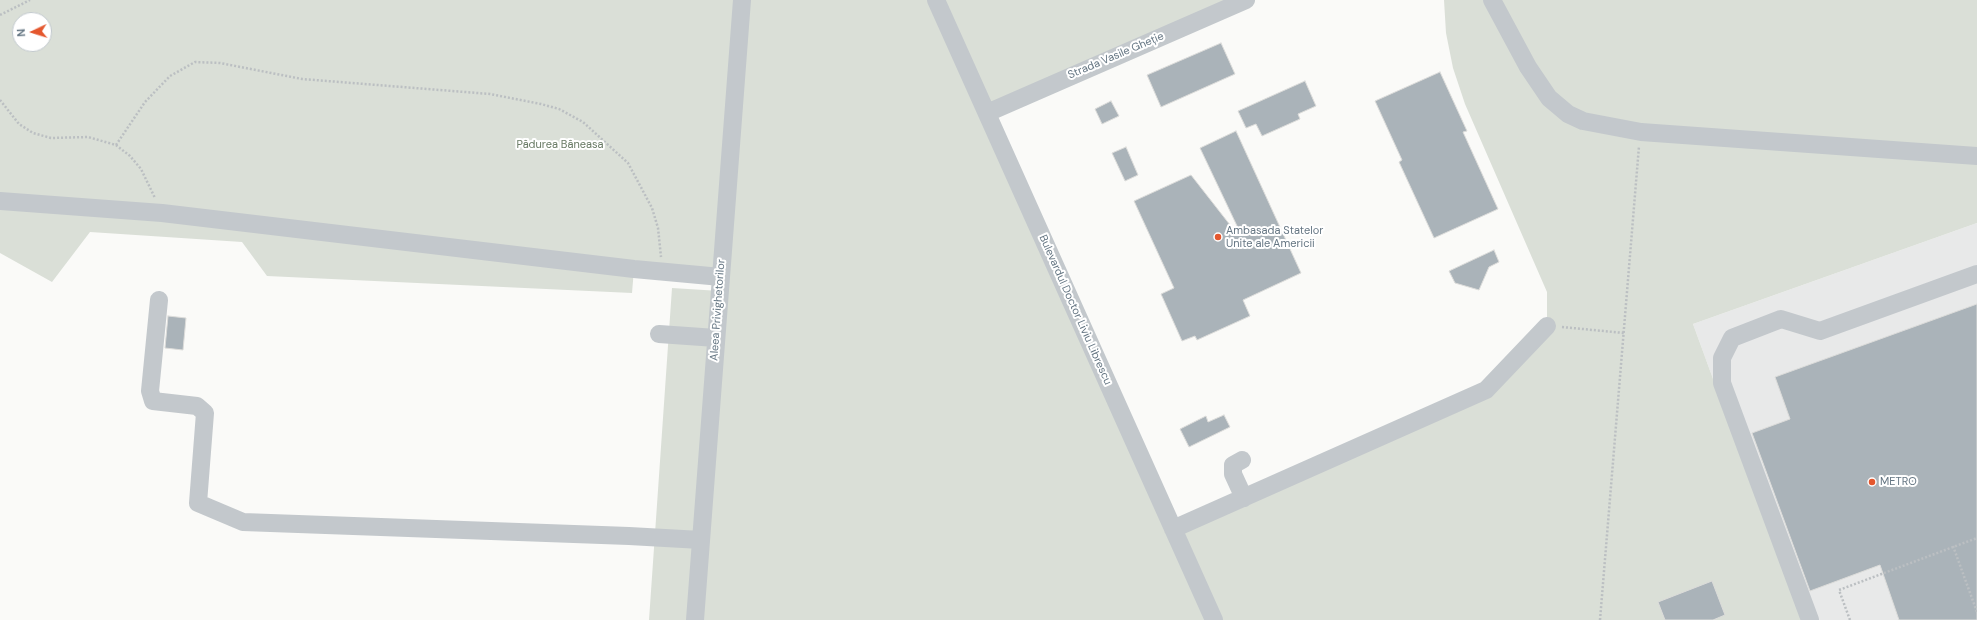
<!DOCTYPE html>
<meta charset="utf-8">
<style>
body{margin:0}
#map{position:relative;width:1977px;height:620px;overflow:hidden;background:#fafaf8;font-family:"DM Sans",sans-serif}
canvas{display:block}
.north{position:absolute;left:12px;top:12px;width:40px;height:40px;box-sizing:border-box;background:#fff;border:1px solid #c1c8cd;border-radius:50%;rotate:266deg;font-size:11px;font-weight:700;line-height:16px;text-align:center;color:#657683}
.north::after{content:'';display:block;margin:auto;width:14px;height:18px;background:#e4572e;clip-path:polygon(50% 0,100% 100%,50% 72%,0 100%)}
</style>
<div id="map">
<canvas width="1977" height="620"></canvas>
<div class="north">N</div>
</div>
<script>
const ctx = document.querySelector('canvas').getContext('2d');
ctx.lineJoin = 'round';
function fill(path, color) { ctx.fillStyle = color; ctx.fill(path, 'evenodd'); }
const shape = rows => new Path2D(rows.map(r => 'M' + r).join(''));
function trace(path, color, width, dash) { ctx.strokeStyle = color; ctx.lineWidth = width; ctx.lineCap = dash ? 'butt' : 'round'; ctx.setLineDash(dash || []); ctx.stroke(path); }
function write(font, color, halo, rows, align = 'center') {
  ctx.font = font + ' "DM Sans",sans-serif'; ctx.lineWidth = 4; ctx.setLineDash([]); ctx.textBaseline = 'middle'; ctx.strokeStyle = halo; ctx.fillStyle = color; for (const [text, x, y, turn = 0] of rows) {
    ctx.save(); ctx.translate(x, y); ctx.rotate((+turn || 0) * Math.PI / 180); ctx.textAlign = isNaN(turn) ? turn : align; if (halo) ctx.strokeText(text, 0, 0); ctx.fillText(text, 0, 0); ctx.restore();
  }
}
fill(shape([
 [1977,223,1977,620,1801,620,1693,324]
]), '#e8e9e9');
fill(shape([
 [0,0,1246,0,987,113,1173,529,1486,390,1547,326,1547,292,1465,104,1453,68,1446,33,1444,0,1977,0,1977,223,1693,324,1801,620,649,620,672,288,720,291,721,277,634,269,632,293,267,276,242,242,90,232,52,282,0,253],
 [20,20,44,20,44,44,20,44]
]), '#dadfd7');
const building = shape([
 [1221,43,1235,74,1161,107,1147,75,1221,43],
 [1440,72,1467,131,1463,132,1498,209,1434,238,1399,162,1402,160,1375,101,1440,72],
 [1305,81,1316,106,1298,114,1300,119,1262,136,1256,124,1246,128,1238,111,1305,81],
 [1111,101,1119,116,1102,124,1095,109,1111,101],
 [1236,131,1301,273,1243,300,1250,316,1197,340,1195,336,1182,341,1161,294,1174,288,1134,201,1191,175,1234,230,1238,228,1200,148,1236,131],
 [1126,147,1138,175,1125,181,1112,153,1126,147],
 [1494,250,1499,262,1489,267,1479,290,1455,283,1449,271,1494,250],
 [1977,304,1977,620,1899,620,1880,565,1810,591,1752,433,1790,419,1775,377,1977,304],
 [168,316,186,318,183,350,165,348,168,316],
 [1224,415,1230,427,1189,447,1180,429,1206,416,1208,422,1224,415],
 [1712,581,1725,615,1713,620,1665,620,1658,602,1712,581]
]);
fill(building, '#aab3b9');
trace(building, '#dcdcda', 1);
trace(shape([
 [0,15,30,0],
 [0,100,19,124,33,133,51,138,88,137,116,145,130,156,141,169,155,198],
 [116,145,145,102,170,76,195,62,220,63,302,79,490,94,541,104,559,109,583,122,628,163,652,208,658,228,661,257],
 [1562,327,1624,333],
 [1953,546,1977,612],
 [1600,620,1639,146],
 [1850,620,1839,590,1977,538]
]), '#bbbfc2', 2.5, [2, 2]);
trace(shape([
 [936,0,1214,620],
 [1492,0,1528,67,1549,98,1568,114,1583,121,1641,132,1977,156],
 [987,113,1246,0],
 [0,201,162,213,634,269,721,277],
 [159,300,150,391,153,401,197,406,205,413,198,503,243,522,629,536,701,540],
 [659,334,716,338],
 [1242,460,1233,465,1233,474,1244,498],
 [1173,529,1486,390,1547,326],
 [695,620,742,0],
 [1810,620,1722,383,1722,358,1732,338,1781,319,1820,331,1977,274]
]), '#c3c8cc', 18);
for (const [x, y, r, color] of [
 [1218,237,4,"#e4572e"],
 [1872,482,4,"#e4572e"]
]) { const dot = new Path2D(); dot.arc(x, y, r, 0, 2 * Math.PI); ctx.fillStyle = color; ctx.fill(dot); trace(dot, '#fff', 1.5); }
write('11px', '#657683', '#fff', [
 ["Strada Vasile Gheție",1116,56,-23],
 ["Aleea Privighetorilor",718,310,-86],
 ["Bulevardul Doctor Liviu Librescu",1075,310,66]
]);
write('11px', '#687a64', '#fff', [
 ["Pădurea Băneasa",560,145]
]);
write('11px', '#657683', '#fff', [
 ["Ambasada Statelor",1226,231],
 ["Unite ale Americii",1226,244],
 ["METRO",1880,482]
], 'left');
</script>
